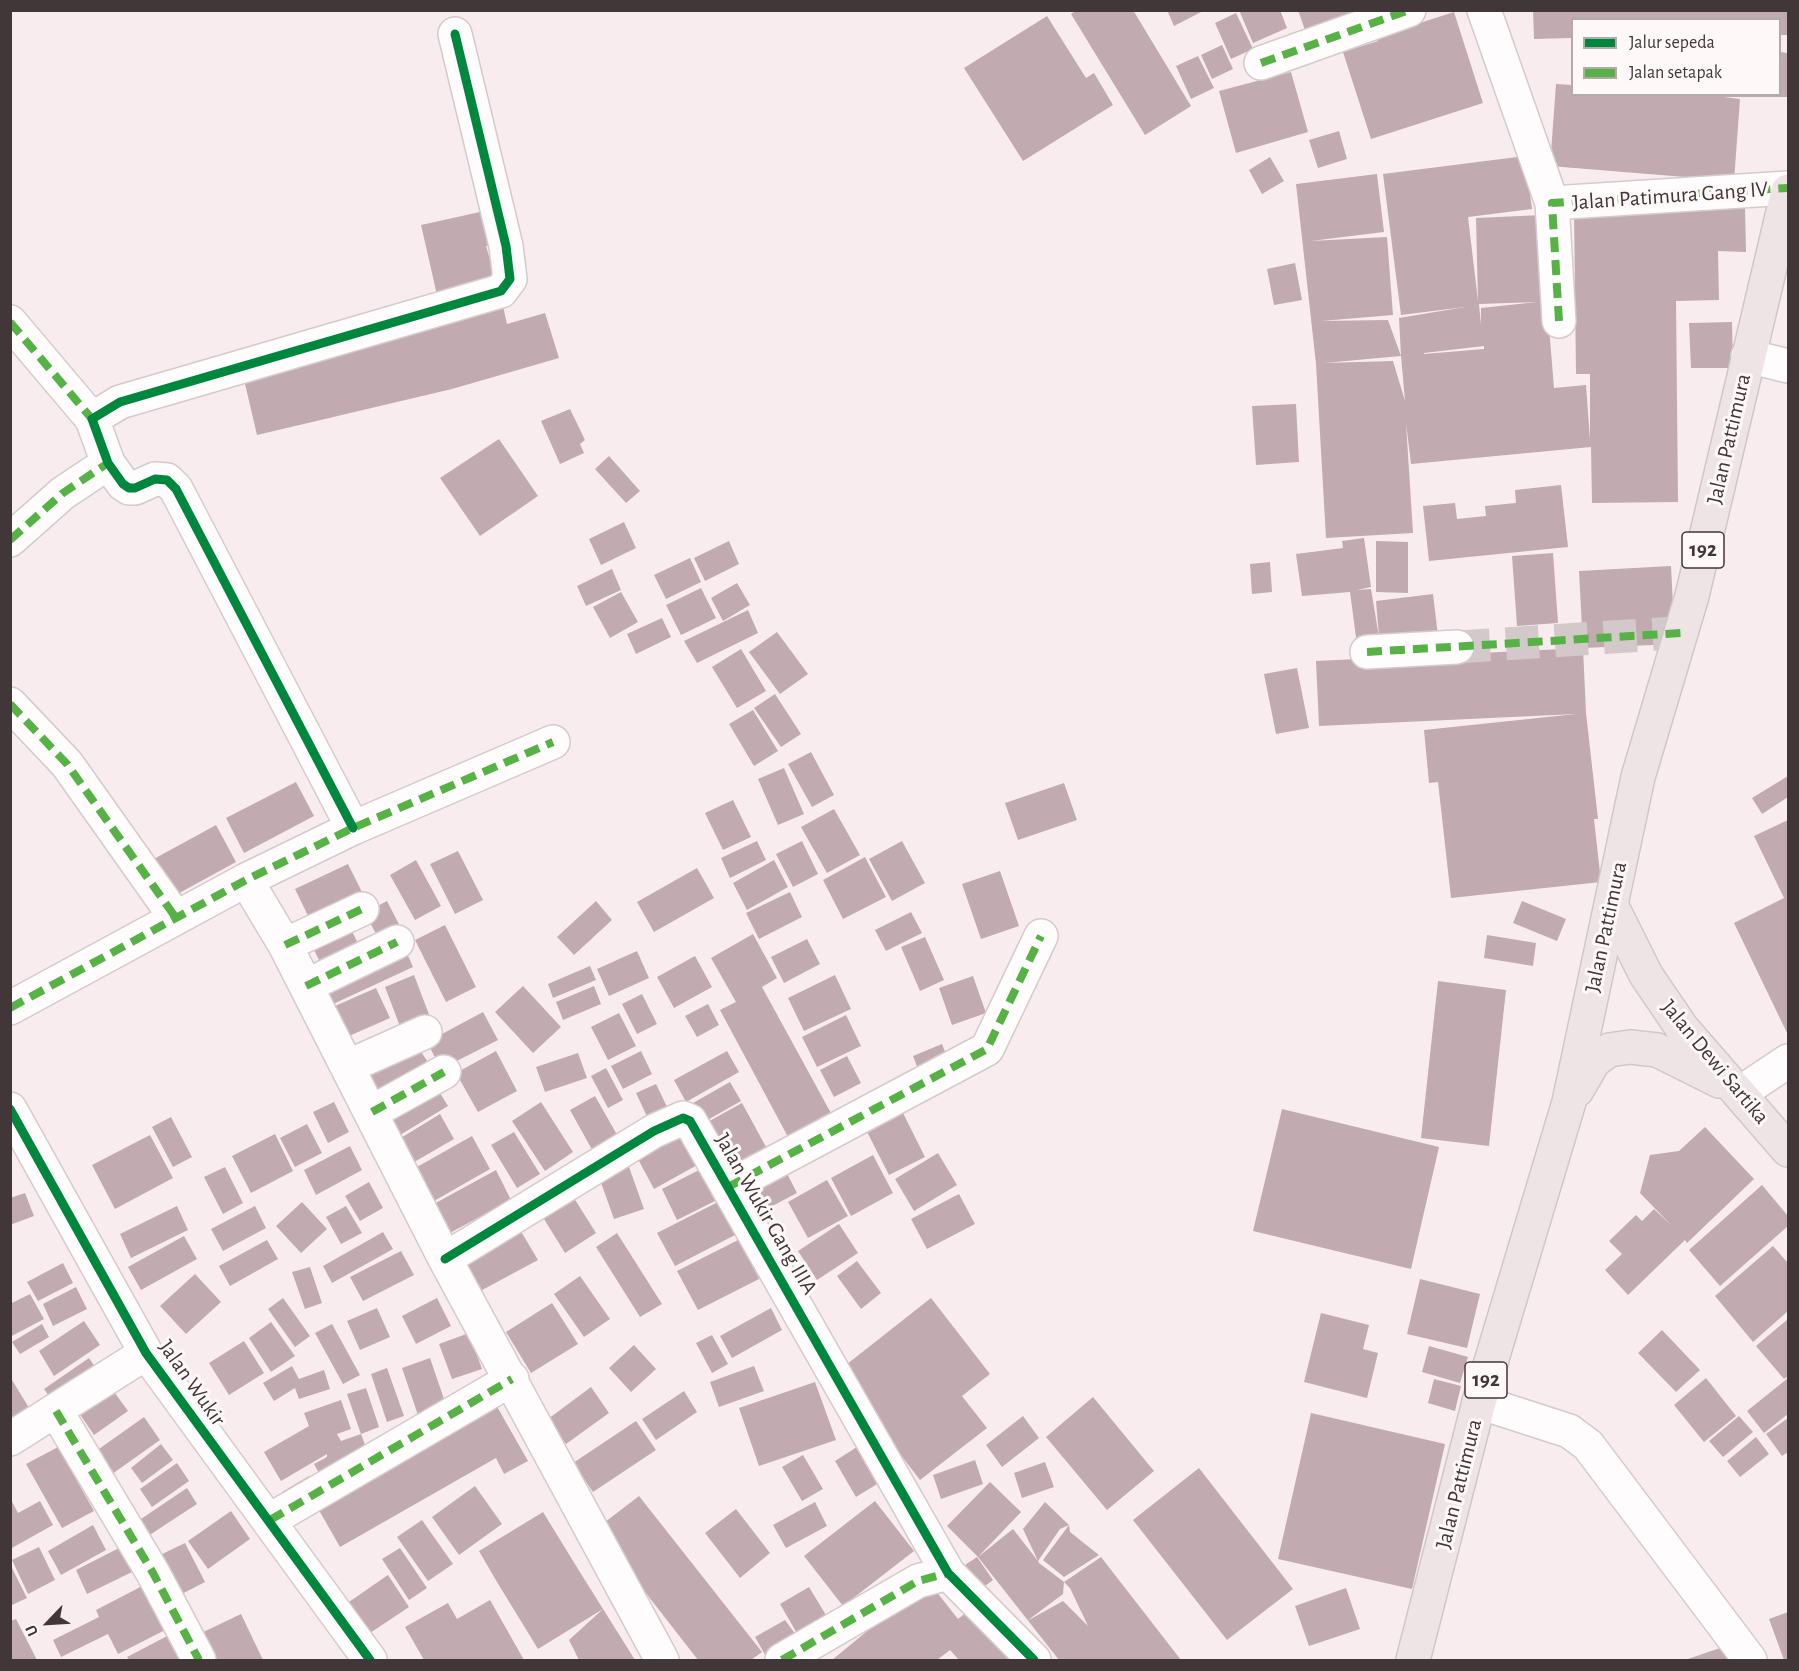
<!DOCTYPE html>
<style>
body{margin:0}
#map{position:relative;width:1799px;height:1671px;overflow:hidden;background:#f8ecee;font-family:"Alegreya Sans",sans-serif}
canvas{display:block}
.frame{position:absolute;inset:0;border:12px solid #413638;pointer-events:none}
.legend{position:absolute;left:1571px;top:18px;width:210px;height:78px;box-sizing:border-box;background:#fff8f9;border:2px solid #b3aaac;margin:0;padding:8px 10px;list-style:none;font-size:18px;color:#413638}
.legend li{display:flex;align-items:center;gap:12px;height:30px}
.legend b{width:30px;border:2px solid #b3aaac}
.north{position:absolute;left:18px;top:1593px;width:60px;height:60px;-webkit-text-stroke:4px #fff8f9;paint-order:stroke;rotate:245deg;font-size:16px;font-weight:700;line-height:24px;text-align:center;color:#413638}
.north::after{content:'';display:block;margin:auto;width:21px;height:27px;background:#413638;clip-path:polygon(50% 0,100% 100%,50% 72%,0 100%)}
</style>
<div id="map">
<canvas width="1799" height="1671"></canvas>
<div class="frame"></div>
<ul class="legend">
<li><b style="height:8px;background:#00873e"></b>Jalur sepeda</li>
<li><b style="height:8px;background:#57b246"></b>Jalan setapak</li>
</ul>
<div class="north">U</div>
</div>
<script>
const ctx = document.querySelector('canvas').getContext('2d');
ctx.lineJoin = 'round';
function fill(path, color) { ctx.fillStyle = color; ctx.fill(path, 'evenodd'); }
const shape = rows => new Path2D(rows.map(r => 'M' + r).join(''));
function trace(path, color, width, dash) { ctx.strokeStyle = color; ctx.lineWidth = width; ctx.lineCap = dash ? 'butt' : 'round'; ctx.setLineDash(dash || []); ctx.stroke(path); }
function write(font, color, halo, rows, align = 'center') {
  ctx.font = font + ' "Alegreya Sans",sans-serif'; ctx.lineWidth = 6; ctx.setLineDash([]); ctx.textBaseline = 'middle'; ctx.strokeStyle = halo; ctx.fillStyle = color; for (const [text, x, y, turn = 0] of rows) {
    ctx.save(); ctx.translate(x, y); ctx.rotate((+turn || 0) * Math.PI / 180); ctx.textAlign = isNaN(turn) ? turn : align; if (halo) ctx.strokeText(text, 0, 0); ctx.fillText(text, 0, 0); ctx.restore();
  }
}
fill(shape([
 [1077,10,1133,10,1191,106,1145,135,1071,14],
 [1167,10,1205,10,1174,26],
 [1239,10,1280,10,1287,28,1253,43],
 [1298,10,1357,10,1357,11,1305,30],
 [1533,10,1788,10,1788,35,1780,35,1780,20,1572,20,1572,38,1534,39],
 [1454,12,1483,103,1371,139,1343,52,1378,41,1376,37],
 [1236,13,1253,49,1231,59,1215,23],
 [1047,16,1086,78,1094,73,1113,105,1023,161,964,68],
 [1222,45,1233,69,1212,79,1201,55],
 [1780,52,1788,53,1788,97,1724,97,1740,99,1734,181,1550,166,1556,84,1572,85,1572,94,1780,94],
 [1198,56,1214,88,1191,99,1176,66],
 [1291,72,1308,132,1236,153,1219,91],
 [1339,131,1347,159,1318,168,1309,140],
 [1525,156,1532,209,1468,217,1478,301,1476,218,1543,215,1547,302,1554,388,1586,385,1590,440,1590,374,1576,374,1574,208,1745,207,1746,252,1718,251,1719,300,1676,301,1678,502,1592,503,1591,447,1411,464,1406,423,1413,533,1326,538,1316,364,1296,184,1377,174,1384,232,1311,241,1387,237,1393,315,1321,321,1388,320,1401,356,1399,318,1465,307,1401,315,1383,174],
 [1537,302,1481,308,1481,325,1479,304],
 [1484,346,1484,349,1424,354,1424,353],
 [1401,356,1405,401,1393,361,1324,363],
 [1270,157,1284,181,1262,194,1249,170],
 [489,210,497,244,486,246,496,280,437,295,421,225],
 [1295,263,1302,300,1274,305,1267,269],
 [503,306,507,324,545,313,559,358,452,389,257,435,242,371],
 [1732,322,1733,368,1691,368,1689,323],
 [1296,404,1299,462,1256,465,1252,406],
 [570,409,585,440,580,444,584,453,560,464,541,421],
 [499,439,538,496,480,536,440,478],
 [609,456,640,491,626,503,595,469],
 [1561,485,1568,547,1429,561,1423,506,1455,503,1457,519,1486,516,1485,506,1516,503,1515,490],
 [624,522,636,548,601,565,589,539],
 [1364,538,1371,587,1357,590,1371,589,1379,637,1376,601,1433,594,1438,636,1357,645,1350,592,1302,596,1296,554,1343,548,1342,541],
 [729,541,739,564,705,581,694,558],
 [1376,541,1408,542,1408,593,1376,592],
 [1553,553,1558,623,1517,626,1512,556],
 [690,558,701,582,666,599,654,575],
 [1270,562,1272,592,1252,594,1250,564],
 [1671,566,1675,644,1583,648,1586,713,1598,819,1594,819,1601,882,1451,898,1438,782,1429,783,1424,730,1576,714,1319,726,1316,661,1583,648,1579,571],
 [612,569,621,590,586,606,577,586],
 [737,583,750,605,723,621,711,598],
 [701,588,716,618,681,635,666,605],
 [621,592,638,622,610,638,593,607],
 [748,610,758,633,697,663,684,641],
 [662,618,671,637,636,654,627,634],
 [777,632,808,674,780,694,749,652],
 [741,649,766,691,737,708,712,667],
 [1297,668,1309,728,1276,734,1264,674],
 [775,694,801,734,781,747,754,708],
 [753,710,778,751,754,766,729,724],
 [811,752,834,795,812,807,788,764],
 [784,768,804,814,778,825,758,779],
 [1788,776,1788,797,1762,814,1752,798],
 [296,782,314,816,244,853,226,818],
 [1064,783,1077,820,1018,840,1005,803],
 [733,800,751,837,723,850,705,813],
 [834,809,860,855,827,873,801,827],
 [1788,820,1788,1035,1734,923,1784,898,1754,836],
 [216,825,236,862,172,897,152,860],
 [757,841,766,860,730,878,721,858],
 [802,841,818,874,793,887,776,854],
 [902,841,925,883,892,901,869,859],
 [458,851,483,900,455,914,430,864],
 [865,857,886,897,843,919,823,880],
 [416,860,441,906,415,920,390,875],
 [774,860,788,887,747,910,733,883],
 [348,864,364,896,311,922,295,889],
 [697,868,714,898,654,932,637,902],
 [1000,871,1019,926,981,939,962,884],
 [790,892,802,917,759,939,746,913],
 [387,901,405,936,383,947,365,913],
 [596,901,612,920,574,955,557,937],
 [1522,901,1566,919,1557,941,1513,923],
 [911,912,922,933,886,951,875,930],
 [346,920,364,955,325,972,309,940],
 [445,925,476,987,446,1002,415,940],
 [753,934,777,978,762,987,838,1126,795,1150,720,1010,736,1002,711,958],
 [1487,935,1536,943,1533,966,1484,958],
 [925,937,944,980,920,991,901,947],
 [807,939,820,964,784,983,771,957],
 [402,942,413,967,331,1005,320,981],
 [637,951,649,978,609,996,597,969],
 [695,956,712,987,674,1008,657,977],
 [590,966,596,980,553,998,548,984],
 [414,975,430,1017,401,1029,385,987],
 [835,975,851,1009,804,1031,788,998],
 [973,976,986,1013,952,1025,939,988],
 [1438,981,1506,990,1489,1146,1421,1138],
 [523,986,561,1027,533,1053,495,1012],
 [594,986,601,1004,563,1020,556,1002],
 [376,988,390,1018,349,1036,335,1006],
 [642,994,657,1024,637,1034,622,1004],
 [708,1004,719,1025,697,1037,685,1016],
 [483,1012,498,1040,441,1069,427,1042],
 [619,1013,636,1046,608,1060,591,1027],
 [846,1015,861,1046,817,1067,802,1037],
 [414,1041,435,1073,380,1104,361,1065],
 [942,1044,949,1062,920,1074,913,1056],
 [496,1051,517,1091,478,1112,456,1073],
 [641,1051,652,1074,623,1089,611,1066],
 [727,1051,739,1072,686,1102,674,1080],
 [578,1053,587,1078,545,1092,536,1067],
 [847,1056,861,1083,834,1097,820,1070],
 [606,1068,623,1100,608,1108,591,1076],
 [432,1080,448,1106,400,1135,385,1109],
 [730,1082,741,1101,704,1122,693,1103],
 [656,1084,671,1115,651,1125,636,1093],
 [595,1096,620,1140,595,1155,570,1110],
 [334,1102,349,1132,328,1143,313,1112],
 [541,1102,573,1152,545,1171,512,1121],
 [742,1103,771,1156,733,1177,704,1124],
 [898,1103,925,1157,889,1175,862,1122],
 [1282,1109,1439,1147,1411,1269,1253,1231],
 [440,1114,454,1139,409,1165,396,1141],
 [171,1117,192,1157,173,1167,152,1127],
 [676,1123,699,1164,654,1189,632,1148],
 [307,1124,322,1153,295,1167,280,1138],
 [1705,1127,1754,1179,1687,1243,1685,1240,1628,1295,1605,1270,1622,1254,1609,1241,1636,1215,1642,1221,1654,1209,1672,1226,1640,1193,1650,1155,1679,1151],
 [514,1132,540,1174,517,1188,491,1145],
 [275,1134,293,1171,251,1193,232,1156],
 [150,1135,173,1178,115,1209,92,1165],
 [472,1136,490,1169,427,1205,408,1172],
 [350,1146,362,1170,316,1195,304,1170],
 [938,1153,957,1185,914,1211,895,1179],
 [873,1155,893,1193,851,1216,831,1178],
 [779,1158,797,1193,759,1213,740,1179],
 [225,1167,243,1203,223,1214,204,1177],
 [629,1167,644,1209,614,1219,599,1177],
 [496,1170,511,1200,448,1234,432,1205],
 [699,1170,715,1201,677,1220,662,1189],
 [827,1180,848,1216,808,1238,788,1202],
 [369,1182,383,1208,360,1221,345,1196],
 [1762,1185,1788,1216,1788,1226,1720,1286,1689,1250],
 [567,1187,596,1233,565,1253,536,1206],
 [25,1193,34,1216,10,1225,10,1198],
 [959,1194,975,1224,927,1249,911,1219],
 [302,1202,327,1229,301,1253,276,1226],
 [718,1202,735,1235,675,1266,657,1233],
 [177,1206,188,1230,131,1258,120,1234],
 [255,1206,266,1228,223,1251,211,1229],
 [346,1206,362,1233,341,1244,326,1217],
 [516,1223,538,1260,471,1296,451,1259],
 [839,1224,858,1253,817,1280,798,1251],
 [383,1232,393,1249,332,1283,323,1266],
 [617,1233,662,1304,640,1317,596,1247],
 [184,1236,197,1259,141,1290,128,1267],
 [740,1239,759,1279,698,1310,677,1271],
 [267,1240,278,1259,230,1286,219,1266],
 [1773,1246,1788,1263,1788,1311,1753,1342,1715,1296],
 [401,1251,414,1275,363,1301,350,1277],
 [857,1261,881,1293,861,1309,837,1276],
 [63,1263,73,1283,38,1301,27,1282],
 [310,1267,322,1303,305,1309,292,1272],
 [195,1274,221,1302,186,1334,160,1306],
 [580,1276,610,1319,584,1337,554,1294],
 [1420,1279,1480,1294,1467,1348,1407,1334],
 [76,1287,87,1309,53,1326,43,1304],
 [30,1294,44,1319,10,1337,10,1304],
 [283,1298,310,1336,295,1347,268,1309],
 [437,1298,451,1326,416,1344,402,1316],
 [931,1298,990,1374,962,1396,987,1428,920,1480,837,1372],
 [552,1303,578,1344,531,1373,506,1332],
 [377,1308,390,1337,360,1350,347,1321],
 [771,1308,782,1330,732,1358,720,1336],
 [1321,1313,1369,1325,1363,1349,1378,1353,1367,1398,1304,1382],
 [1788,1319,1788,1376,1784,1379,1756,1346],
 [84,1321,100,1345,54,1376,39,1351],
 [271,1322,295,1356,271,1372,249,1338],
 [42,1324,49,1337,20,1354,12,1342],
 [332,1324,360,1375,343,1384,315,1333],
 [1662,1330,1700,1370,1676,1392,1638,1353],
 [469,1333,482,1369,452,1379,439,1344],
 [712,1335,728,1364,712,1373,696,1343],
 [244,1341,264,1373,229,1395,209,1363],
 [634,1345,656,1369,631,1392,609,1368],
 [1429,1346,1468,1357,1460,1383,1422,1372],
 [89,1358,101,1376,57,1407,44,1389],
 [430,1358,446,1405,418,1415,402,1368],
 [292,1366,299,1379,324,1370,330,1389,299,1399,295,1388,274,1401,263,1383],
 [754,1366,764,1391,719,1407,710,1382],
 [387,1368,404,1416,387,1422,371,1374],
 [1706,1378,1736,1416,1704,1442,1674,1405],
 [1788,1378,1788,1414,1764,1433,1747,1411],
 [1434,1379,1461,1386,1455,1411,1428,1403],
 [12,1380,34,1416,10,1430,10,1381],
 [815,1382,836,1440,759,1466,739,1408],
 [591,1387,609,1413,566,1444,548,1419],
 [366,1388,379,1427,361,1434,347,1394],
 [112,1389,128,1411,94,1435,79,1413],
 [684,1391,697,1412,656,1440,642,1419],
 [1093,1397,1154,1471,1107,1510,1046,1437],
 [341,1400,351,1429,337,1434,341,1441,361,1434,368,1453,325,1484,314,1464,327,1457,327,1454,281,1481,264,1452,309,1426,304,1413],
 [495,1403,528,1461,504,1474,496,1458,340,1547,316,1505],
 [1311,1413,1445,1444,1412,1589,1278,1559],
 [1023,1416,1039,1438,1002,1467,986,1445],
 [1739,1416,1753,1432,1723,1457,1709,1441],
 [144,1417,160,1440,105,1479,89,1456],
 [1788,1418,1788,1452,1782,1456,1766,1434],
 [636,1421,656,1450,593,1492,573,1463],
 [1756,1437,1769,1454,1740,1477,1727,1461],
 [161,1444,173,1460,142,1483,131,1468],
 [860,1445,882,1481,856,1497,835,1461],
 [58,1447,94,1511,62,1528,26,1464],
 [803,1455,823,1489,802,1501,782,1467],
 [975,1460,983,1484,941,1499,933,1475],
 [1045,1462,1054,1487,1022,1498,1014,1473],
 [177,1463,189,1481,152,1507,140,1489],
 [1199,1468,1293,1589,1227,1640,1133,1520],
 [309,1476,315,1487,288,1502,282,1492],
 [990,1482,1021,1512,978,1557,1013,1529,1038,1561,1023,1529,1045,1502,1069,1525,1070,1532,1099,1555,1064,1577,1043,1560,1069,1525,1060,1529,1038,1561,1039,1563,1064,1582,1101,1557,1181,1660,1059,1660,978,1557,947,1526],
 [1064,1582,1070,1588,1088,1626,1063,1601,1027,1621,1063,1594],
 [475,1486,502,1524,459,1555,432,1517],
 [187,1488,197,1504,142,1540,132,1525],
 [639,1496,762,1652,751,1660,698,1660,596,1529],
 [10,1498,18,1513,40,1501,53,1525,10,1549],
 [875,1501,914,1551,843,1606,804,1556],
 [815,1502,827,1526,786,1548,773,1525],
 [736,1509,770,1553,740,1578,705,1533],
 [231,1511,250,1539,208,1569,188,1541],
 [543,1512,578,1569,603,1609,635,1660,579,1660,569,1640,603,1609,538,1649,497,1582,479,1551],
 [422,1520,453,1564,428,1581,397,1537],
 [93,1525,106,1550,61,1575,48,1551],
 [185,1543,205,1582,172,1599,152,1559],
 [39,1547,55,1580,28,1594,12,1560],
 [119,1548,132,1572,87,1594,76,1570],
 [400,1548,427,1588,409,1600,382,1559],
 [977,1557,993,1580,973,1595,956,1571],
 [10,1564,27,1598,10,1606],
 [388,1575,409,1607,367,1635,346,1604],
 [928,1581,958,1619,968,1611,1009,1660,959,1660,950,1650,937,1660,832,1660],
 [148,1583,171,1627,118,1654,108,1634,61,1657,53,1640,99,1617,96,1610],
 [809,1587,832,1625,802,1642,780,1604],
 [1346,1588,1360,1629,1309,1646,1295,1606],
 [490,1600,524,1660,424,1660,405,1627,448,1603,457,1619],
 [1788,1612,1788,1660,1784,1660,1769,1619],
 [241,1614,263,1660,207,1660,195,1636],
 [16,1619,37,1660,10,1660,10,1621],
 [785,1620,796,1635,768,1660,755,1637],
 [171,1634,181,1660,129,1660,127,1657],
 [1726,1646,1731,1660,1685,1660]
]), '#c1abb0');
trace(shape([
 [1457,647,1674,633]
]), '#d3c8ca', 33, [33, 16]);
const minor = shape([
 [1484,10,1552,203,1559,321],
 [1261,63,1409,10],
 [1552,203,1788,188],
 [10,322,92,419],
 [1748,356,1788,366],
 [10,540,63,493,108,463],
 [1367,652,1457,647],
 [10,704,67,764,176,918],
 [353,828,176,489,167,480,155,479,135,488,129,488,123,484,108,463,92,419,120,402,501,291,510,279,506,246,455,34],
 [246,880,285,945,445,1259,662,1660],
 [285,945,362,909],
 [306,986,397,942],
 [10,1008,246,880,353,828,553,742],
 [349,1066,425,1032],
 [1740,1093,1788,1061],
 [10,1109,146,1353,370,1660],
 [372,1112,444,1072],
 [728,1187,987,1049,1041,936],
 [445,1259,654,1131,683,1118,690,1121,948,1573,1034,1660],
 [1479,1402,1569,1431,1588,1445,1750,1660],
 [56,1411,153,1573,199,1660],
 [10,1439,146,1353],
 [270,1520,512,1379],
 [782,1660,918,1581,948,1573]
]);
const major = shape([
 [1612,907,1646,975,1682,1028,1788,1150],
 [1577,1090,1594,1061,1609,1050,1630,1047,1657,1050,1719,1081],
 [1413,1660,1479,1402,1569,1102,1638,777,1692,596,1788,191]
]);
trace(minor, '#d5cacc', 36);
trace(major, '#cfc8c9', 36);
trace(minor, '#fefcfc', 33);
trace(major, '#eee4e6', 33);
trace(shape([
 [1261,63,1409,10],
 [1559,321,1552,203,1788,188],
 [10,322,92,419],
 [10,540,63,493,108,463],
 [1367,652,1681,633],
 [10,704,67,764,176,918],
 [285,945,362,909],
 [306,986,397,942],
 [10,1008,246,880,353,828,553,742],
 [372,1112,444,1072],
 [728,1187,987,1049,1041,936],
 [56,1411,153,1573,199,1660],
 [270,1520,512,1379],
 [782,1660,918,1581,948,1573,946,1569]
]), '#57b246', 8, [15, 8]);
trace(shape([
 [353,828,176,489,167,480,155,479,135,488,129,488,123,484,108,463,92,419,120,402,501,291,510,279,506,246,455,34],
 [10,1109,146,1353,370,1660],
 [445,1259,654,1131,683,1118,690,1121,948,1573,1034,1660]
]), '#00873e', 9);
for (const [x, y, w] of [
 [1703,550,42],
 [1486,1380,42]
]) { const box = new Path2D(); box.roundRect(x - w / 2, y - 18, w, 36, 4.5); ctx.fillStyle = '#fff8f9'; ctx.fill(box); trace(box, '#413638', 1.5); }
write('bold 21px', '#413638', null, [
 ["192",1703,550],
 ["192",1486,1380]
]);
write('22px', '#413638', '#fff8f9', [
 ["Jalan Patimura Gang IV",1670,196,-4],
 ["Jalan Pattimura",1729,439,-77],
 ["Jalan Pattimura",1606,927,-78],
 ["Jalan Dewi Sartika",1715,1062,50],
 ["Jalan Wukir Gang IIIA",766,1214,60],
 ["Jalan Wukir",192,1383,55],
 ["Jalan Pattimura",1459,1484,-76]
]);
</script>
